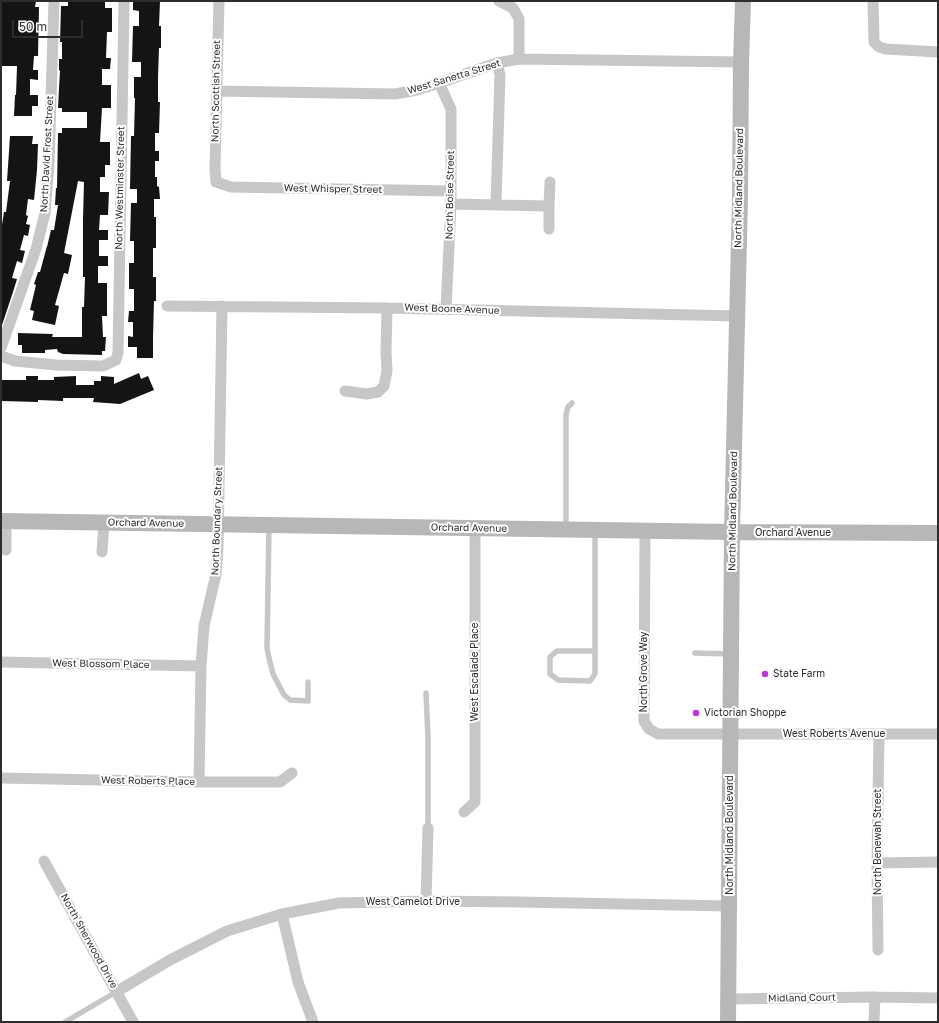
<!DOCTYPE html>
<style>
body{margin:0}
#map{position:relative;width:939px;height:1023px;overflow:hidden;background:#fff;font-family:"Golos Text",sans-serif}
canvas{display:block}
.frame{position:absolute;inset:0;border:2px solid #2d2d2d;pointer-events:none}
.scale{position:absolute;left:12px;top:20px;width:71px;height:18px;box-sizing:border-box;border:2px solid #2d2d2d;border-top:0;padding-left:5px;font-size:12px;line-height:14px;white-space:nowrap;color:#2d2d2d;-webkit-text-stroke:3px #fff;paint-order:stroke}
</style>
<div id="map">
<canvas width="939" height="1023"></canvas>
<div class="frame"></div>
<div class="scale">50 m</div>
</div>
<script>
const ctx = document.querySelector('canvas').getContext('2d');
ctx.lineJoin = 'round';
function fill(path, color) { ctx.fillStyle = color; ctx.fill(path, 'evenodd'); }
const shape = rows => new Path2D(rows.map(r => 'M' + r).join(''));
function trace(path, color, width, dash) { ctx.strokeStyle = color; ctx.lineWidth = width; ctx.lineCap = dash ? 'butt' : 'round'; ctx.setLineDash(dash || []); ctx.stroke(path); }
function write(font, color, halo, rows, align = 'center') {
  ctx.font = font + ' "Golos Text",sans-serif'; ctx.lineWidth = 4; ctx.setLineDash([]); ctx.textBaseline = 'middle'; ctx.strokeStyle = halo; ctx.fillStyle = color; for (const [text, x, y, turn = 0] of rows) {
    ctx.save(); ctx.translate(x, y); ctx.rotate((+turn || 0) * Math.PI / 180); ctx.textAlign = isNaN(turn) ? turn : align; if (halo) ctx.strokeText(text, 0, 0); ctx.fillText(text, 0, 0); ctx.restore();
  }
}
fill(shape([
 [1,1,36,1,35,7,39,7,38,56,34,56,33,70,38,70,38,80,30,79,30,95,38,95,38,106,32,106,32,116,14,116,15,95,16,95,17,66,1,66],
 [68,1,105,1,105,8,112,8,112,32,107,32,106,58,111,58,110,69,102,69,102,85,111,85,111,108,102,108,100,142,110,142,110,165,105,165,105,177,100,177,100,192,109,192,108,215,100,215,99,230,108,230,108,240,99,240,99,256,108,256,108,266,98,266,98,283,107,283,107,316,102,316,103,337,106,337,105,351,102,351,102,355,63,354,58,352,57,349,45,350,45,353,22,353,22,345,18,345,18,333,53,334,52,337,82,337,82,307,84,307,85,277,83,277,83,219,84,182,78,181,64,253,72,255,68,274,64,273,55,305,59,306,55,325,32,320,34,311,30,310,36,285,34,284,38,272,40,272,47,246,47,247,51,230,54,230,58,205,55,205,56,188,57,188,58,133,62,133,62,128,87,128,87,112,62,112,62,108,58,108,59,88,60,71,59,70,59,59,62,59,62,42,60,42,61,6,68,6],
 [133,1,160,1,159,26,161,26,161,48,159,48,158,77,158,102,160,102,159,133,155,133,155,151,159,151,159,161,155,161,155,177,157,177,157,186,159,187,160,199,154,199,154,217,156,217,156,248,153,248,153,277,156,277,156,301,154,301,153,337,153,358,137,358,137,347,128,347,128,336,133,337,133,322,128,322,129,311,134,311,134,289,129,289,129,263,134,263,134,241,130,241,131,203,137,203,137,189,130,189,131,136,134,136,135,98,134,98,134,77,141,77,141,62,132,62,133,26,139,26,139,11,133,10],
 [10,136,33,136,32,144,38,144,37,170,34,200,28,199,26,215,28,216,26,224,30,225,28,236,24,235,20,250,25,251,22,263,17,261,12,278,17,279,13,292,2,325,1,325,1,231,4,212,6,212,10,181,7,181],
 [139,373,141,379,148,376,154,390,120,404,93,402,94,398,63,398,63,401,38,400,38,402,1,401,1,380,26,380,26,376,38,376,38,380,54,380,54,377,76,376,76,385,94,385,94,381,101,381,101,376,114,377,114,384]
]), '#141414');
trace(shape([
 [269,526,267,648,269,658,273,674,284,695,290,700,308,701,308,682],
 [566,527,566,414,568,407,572,403],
 [595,651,557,651,550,657,550,674,558,680,590,681,595,674,595,532],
 [695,653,731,654],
 [426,693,428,738,428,828],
 [65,1022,116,992]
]), '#c7c7c7', 5.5);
trace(shape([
 [219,1,215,169,216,182,231,187,450,191],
 [499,1,513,8,519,19,519,59],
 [873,1,874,42,879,47,886,49,938,52],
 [439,83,451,109,451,204,446,309],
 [216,91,395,94,417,90,439,83,497,63,519,59,741,62],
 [451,204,549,206,549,229],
 [496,204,500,75,497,63],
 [549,206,550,182],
 [167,306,387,308,737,316],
 [1,348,36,249,45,213,49,164,54,1],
 [1,356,15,361,56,365,103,366,116,360,118,353,124,5,124,1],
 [345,391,367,394,378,392,384,386,387,371,386,352,387,308],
 [645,531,644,721,649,729,658,734,938,734],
 [6,550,6,521],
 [102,552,104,522],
 [1,662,201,666],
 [1,778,199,782,280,782,292,773],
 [199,782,201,666,204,626,216,574,218,548,222,306],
 [464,812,475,802,475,528],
 [44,861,133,1022],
 [877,863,938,862],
 [426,901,428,828],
 [282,914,298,982,313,1022],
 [878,950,877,863,879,734],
 [116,992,170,960,227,931,282,914,339,903,426,901,519,902,729,906],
 [728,999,875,997,938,998],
 [874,1022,875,997]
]), '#c7c7c7', 11);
trace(shape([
 [1,521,732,532,938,533],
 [728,1022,732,532,740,198,741,62,743,1]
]), '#b7b7b7', 16);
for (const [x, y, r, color] of [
 [765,674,4,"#c233e0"],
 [696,713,4,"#c233e0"]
]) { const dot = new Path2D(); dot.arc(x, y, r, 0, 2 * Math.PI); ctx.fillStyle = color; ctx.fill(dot); trace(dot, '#fff', 1.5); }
write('10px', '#2d2d2d', '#fff', [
 ["West Sanetta Street",454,77,-17],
 ["North Scottish Street",216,91,-89],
 ["North David Frost Street",47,154,-87],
 ["North Westminster Street",120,188,-89],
 ["North Midland Boulevard",739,188,-89],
 ["West Whisper Street",333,189,1],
 ["North Boise Street",450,195,-89],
 ["West Boone Avenue",452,309,2],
 ["North Midland Boulevard",733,511,-89],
 ["North Boundary Street",217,521,-88],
 ["Orchard Avenue",146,523,1],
 ["Orchard Avenue",469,528,1],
 ["Orchard Avenue",793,533],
 ["West Blossom Place",101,664,1],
 ["West Escalade Place",475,672,-90],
 ["North Grove Way",644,672,-90],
 ["West Roberts Avenue",834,734],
 ["West Roberts Place",148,781,1],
 ["North Midland Boulevard",730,835,-90],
 ["North Benewah Street",878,842,-90],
 ["West Camelot Drive",413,902],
 ["North Sherwood Drive",89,941,61],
 ["Midland Court",802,998,-1]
]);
write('10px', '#2d2d2d', '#fff', [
 ["State Farm",773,674],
 ["Victorian Shoppe",704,713]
], 'left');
</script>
